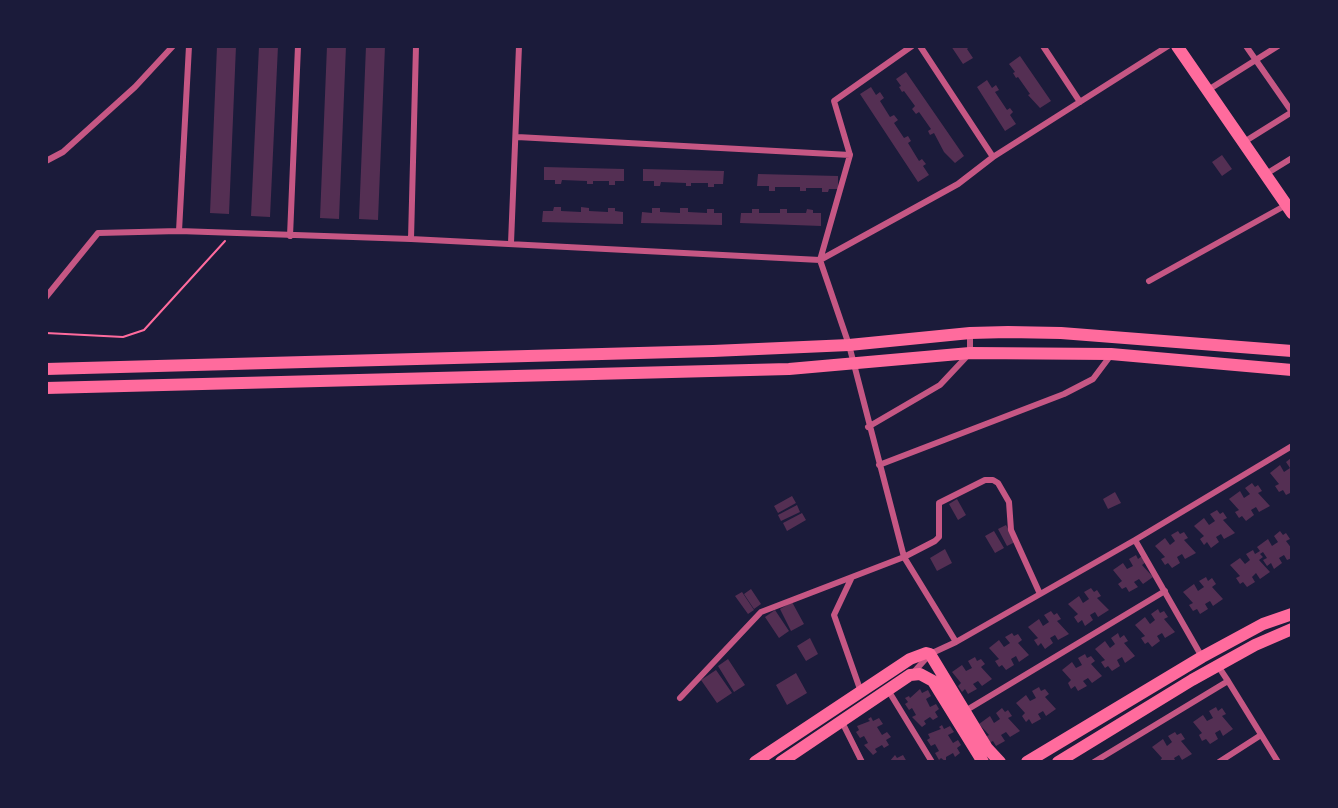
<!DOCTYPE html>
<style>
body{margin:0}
#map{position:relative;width:1338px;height:808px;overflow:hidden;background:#1b1b3a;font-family:"Roboto Serif",serif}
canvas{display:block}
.frame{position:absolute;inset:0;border:48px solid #1b1b3a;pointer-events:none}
</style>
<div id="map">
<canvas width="1338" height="808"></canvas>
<div class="frame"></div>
</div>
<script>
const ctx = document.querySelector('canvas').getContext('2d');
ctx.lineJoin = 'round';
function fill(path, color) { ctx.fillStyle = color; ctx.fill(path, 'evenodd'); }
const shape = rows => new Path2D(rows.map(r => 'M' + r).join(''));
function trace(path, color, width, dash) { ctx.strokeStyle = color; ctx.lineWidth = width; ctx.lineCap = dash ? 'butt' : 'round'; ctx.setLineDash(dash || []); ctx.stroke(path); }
fill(shape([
 [217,46,236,46,229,214,210,213],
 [259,46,278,46,270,217,251,216],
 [327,46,346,46,339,219,320,218],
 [366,46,385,46,378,220,359,219],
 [951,46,970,46,967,49,973,58,963,64],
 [1020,56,1051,101,1040,108,1028,95,1030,94,1018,77,1016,78,1013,73,1015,72,1009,64],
 [906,72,964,156,955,163,944,152,934,133,930,135,928,131,931,129,919,112,916,114,912,109,915,106,904,91,902,92,899,87,901,86,896,79],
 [987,80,992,88,996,85,999,90,995,92,1007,110,1010,108,1013,112,1010,115,1016,124,1005,131,977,87],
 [871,87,876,95,880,92,884,98,880,101,890,117,894,115,898,120,894,123,904,138,908,136,911,141,908,143,919,161,922,159,926,164,923,166,929,175,918,182,860,94],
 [1222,155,1232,169,1222,176,1212,162],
 [544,167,624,169,624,181,615,181,615,185,609,185,609,181,593,181,593,184,587,184,587,181,562,180,561,184,555,184,555,180,544,180],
 [643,169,724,171,723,184,714,184,714,187,708,187,708,183,691,183,691,186,686,186,686,183,661,182,660,186,654,186,654,181,643,181],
 [758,174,838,176,838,189,829,189,828,192,822,192,822,188,806,188,806,191,800,191,800,187,775,187,775,191,769,191,769,186,757,186],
 [554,207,561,207,561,211,581,212,581,207,589,208,589,211,608,212,608,208,615,208,615,211,623,212,623,224,542,222,543,211,553,211],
 [652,208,660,208,660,212,680,213,680,208,688,208,688,212,707,213,707,209,714,209,714,213,722,213,722,225,641,223,642,212,652,213],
 [752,209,759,209,759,213,780,213,780,209,787,209,787,213,806,213,807,209,813,210,813,213,821,213,821,226,740,223,741,213,752,213],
 [1291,458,1292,492,1286,495,1283,490,1279,492,1275,486,1279,484,1270,473,1280,465,1284,472,1290,468,1286,462],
 [1252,483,1255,487,1258,485,1262,491,1258,493,1270,506,1259,512,1256,507,1251,510,1254,515,1246,521,1242,516,1239,518,1235,512,1239,510,1229,499,1240,491,1244,498,1250,494,1245,488],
 [1115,492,1121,503,1108,509,1103,499],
 [792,496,796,503,778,513,774,506],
 [957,499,966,515,958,520,949,504],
 [797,505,800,512,781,521,778,515],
 [1217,510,1220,514,1223,512,1227,518,1223,520,1235,533,1224,539,1221,534,1216,537,1219,542,1211,548,1207,542,1204,545,1200,539,1204,536,1194,526,1204,518,1209,525,1215,521,1210,514],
 [802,513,806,520,787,531,783,523],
 [1006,525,1015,542,1007,546,998,529],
 [994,531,1004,548,995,553,985,536],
 [1178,531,1180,534,1184,532,1188,538,1184,540,1196,553,1185,559,1182,554,1177,557,1180,563,1172,568,1168,563,1165,565,1161,559,1165,557,1155,546,1165,538,1170,545,1175,541,1171,535],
 [1280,531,1283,535,1286,533,1290,539,1286,541,1292,549,1292,558,1287,560,1284,555,1279,558,1282,563,1274,569,1271,563,1267,566,1263,560,1267,558,1263,552,1260,554,1263,557,1259,560,1270,572,1260,579,1256,573,1252,577,1255,582,1247,587,1243,582,1240,584,1236,578,1240,576,1230,565,1240,558,1245,564,1250,560,1246,554,1253,550,1255,554,1260,551,1257,547,1268,539,1272,546,1278,542,1274,536],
 [945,549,952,563,937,571,930,558],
 [1136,555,1138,559,1142,556,1146,562,1142,565,1153,577,1143,584,1139,579,1134,582,1138,587,1129,592,1126,587,1122,589,1118,584,1122,581,1113,570,1123,563,1127,569,1133,566,1129,559],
 [1206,577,1208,581,1212,578,1216,584,1212,587,1223,599,1213,606,1210,601,1205,604,1208,609,1200,614,1197,609,1193,611,1189,605,1193,603,1183,592,1194,584,1198,591,1204,587,1199,581],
 [1091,588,1094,592,1097,590,1101,596,1097,598,1109,610,1098,617,1095,612,1090,615,1093,620,1085,626,1082,620,1078,623,1074,617,1078,614,1068,604,1079,596,1083,603,1089,599,1084,592],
 [751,589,761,604,754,609,744,594],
 [742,592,754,610,748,614,735,596],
 [792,602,804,624,791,631,780,609],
 [1158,609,1160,613,1164,611,1168,617,1164,619,1175,632,1165,638,1162,633,1157,636,1160,641,1152,647,1148,642,1145,644,1141,638,1145,636,1135,625,1145,617,1150,624,1155,620,1151,614],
 [775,610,789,631,779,638,765,617],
 [1051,611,1054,615,1057,613,1061,619,1057,621,1069,634,1058,640,1055,635,1050,638,1053,643,1045,649,1041,643,1038,646,1034,640,1038,638,1028,627,1039,619,1043,626,1049,622,1044,615],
 [1012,633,1014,636,1018,634,1022,640,1018,643,1029,655,1019,662,1016,656,1011,659,1014,665,1006,670,1002,665,999,667,995,661,999,659,989,648,999,640,1004,647,1010,643,1005,637],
 [1118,633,1120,638,1124,635,1128,641,1124,643,1135,656,1125,663,1122,657,1117,660,1120,666,1112,671,1108,666,1105,668,1101,662,1105,660,1095,649,1105,641,1110,648,1115,644,1111,638],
 [810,638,818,654,806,661,797,646],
 [1085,654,1087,658,1091,656,1095,661,1091,664,1102,676,1092,683,1088,678,1083,681,1087,686,1078,691,1075,686,1071,689,1068,683,1071,680,1062,670,1072,662,1076,668,1082,665,1078,658],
 [975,657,977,661,981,659,985,664,981,667,992,679,982,686,978,681,973,684,977,689,968,694,965,689,962,692,958,686,961,683,952,672,962,665,966,671,972,668,968,661],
 [728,659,745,685,734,692,718,666],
 [716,670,732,693,717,703,701,680],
 [796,673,807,693,787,705,776,685],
 [1039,687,1041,691,1045,689,1049,694,1045,697,1056,709,1046,716,1043,711,1038,714,1041,719,1032,724,1029,719,1026,722,1022,716,1025,713,1016,703,1026,695,1030,701,1036,698,1032,691],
 [920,689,922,693,928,690,931,696,926,699,930,707,936,704,939,709,935,712,938,717,933,720,930,717,924,721,926,724,922,727,912,717,916,715,912,708,909,710,905,704,908,702,905,698,909,696,910,698],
 [1216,707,1218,711,1222,708,1226,714,1222,716,1233,729,1223,736,1220,730,1215,733,1218,739,1210,744,1206,739,1202,741,1199,735,1202,733,1193,722,1203,715,1207,721,1213,718,1209,711],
 [1002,708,1005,712,1008,710,1012,716,1008,718,1020,731,1010,737,1006,732,1001,735,1005,741,996,746,993,741,989,743,985,737,989,735,979,724,990,716,994,723,1000,719,996,713],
 [871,717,873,721,879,718,883,724,877,727,882,735,887,732,891,737,886,740,889,745,884,748,882,745,875,749,877,752,873,755,864,745,868,743,864,736,860,738,856,732,859,730,857,726,870,721,868,719],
 [942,725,944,729,950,726,954,732,948,735,953,743,958,740,961,745,957,748,960,753,955,757,953,753,946,757,946,762,941,758,939,760,935,753,939,751,935,744,931,746,927,740,930,738,928,734,941,729,939,727],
 [1175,732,1177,735,1181,733,1185,739,1181,741,1192,754,1182,760,1179,755,1174,758,1176,762,1159,762,1162,758,1152,747,1163,739,1167,746,1172,742,1168,736],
 [895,755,897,758,903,755,907,762,889,762]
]), '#542f53');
trace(shape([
 [46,333,123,337,144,330,225,241]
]), '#ff6b9d', 2);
trace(shape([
 [920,46,993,157],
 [1043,46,1080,102],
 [1246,46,1292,112],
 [1208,90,1278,46],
 [517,137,850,155,834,101,912,46],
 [1244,142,1292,112],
 [850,155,820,260,849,345,904,557,956,642],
 [46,161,63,152,135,87,173,46],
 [1266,174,1292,158],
 [179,231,189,46],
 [290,236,298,46],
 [411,239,416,46],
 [511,243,519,46],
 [1149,281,1288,204],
 [46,297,98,233,179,231,411,239,820,260,958,184,993,157,1168,46],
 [868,427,940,385,970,353,970,333],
 [879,465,1064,394,1093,379,1111,355],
 [1135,540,1202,657],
 [851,579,834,615,861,692],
 [1218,666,1228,681],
 [913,673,930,654,956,642,1135,540,1292,446],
 [888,690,932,762],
 [680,698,761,612,904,557,935,541,939,537,939,503,985,480,993,480,998,483,1009,502,1011,530,1040,594],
 [965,711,1165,591],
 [842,722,862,762],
 [1094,762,1228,681,1278,762],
 [1219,762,1261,735]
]), '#c65784', 6);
trace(shape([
 [1177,46,1292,213],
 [46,369,713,351,849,345,970,333,1008,332,1061,333,1292,351],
 [46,388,789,369,970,353,1111,354,1292,370],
 [755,762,910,659,926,653,930,654,987,748,1000,762],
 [781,762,910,675,920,674,933,681,983,762],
 [1027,762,1202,657,1263,624,1292,614],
 [1058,762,1192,680,1255,645,1292,629]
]), '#ff6b9d', 12);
</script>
